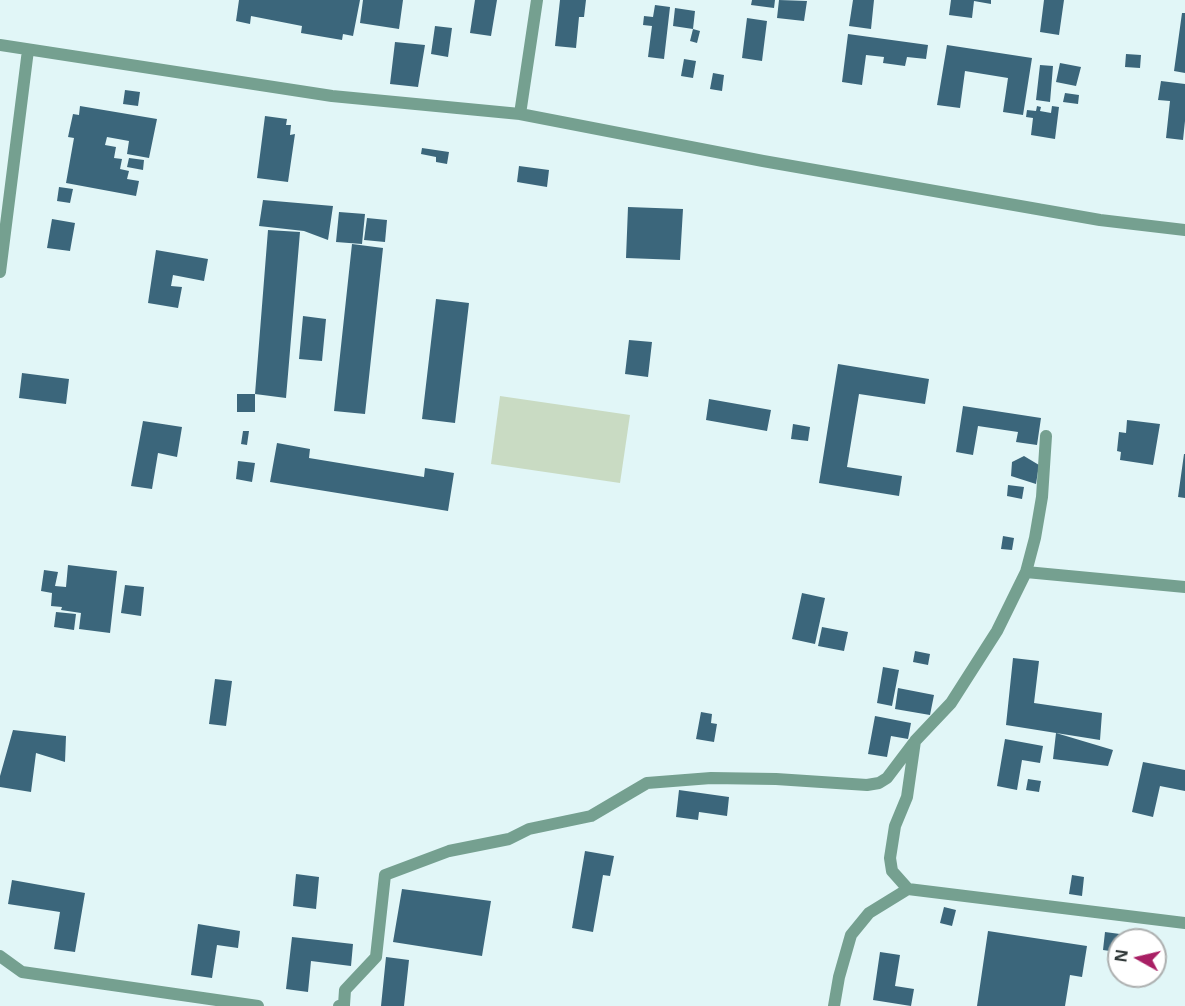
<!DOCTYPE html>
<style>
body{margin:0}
#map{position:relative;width:1185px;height:1006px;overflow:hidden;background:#e1f6f7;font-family:"Noto Sans",sans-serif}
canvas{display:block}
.north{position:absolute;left:1107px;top:928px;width:60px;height:60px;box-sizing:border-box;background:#fff;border:2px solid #adb0b0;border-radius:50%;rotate:278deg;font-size:16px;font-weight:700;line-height:24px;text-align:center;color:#313939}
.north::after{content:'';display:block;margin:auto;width:21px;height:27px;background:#a81f64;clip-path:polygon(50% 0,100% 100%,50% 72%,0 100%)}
</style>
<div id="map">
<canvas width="1185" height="1006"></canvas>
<div class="north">N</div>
</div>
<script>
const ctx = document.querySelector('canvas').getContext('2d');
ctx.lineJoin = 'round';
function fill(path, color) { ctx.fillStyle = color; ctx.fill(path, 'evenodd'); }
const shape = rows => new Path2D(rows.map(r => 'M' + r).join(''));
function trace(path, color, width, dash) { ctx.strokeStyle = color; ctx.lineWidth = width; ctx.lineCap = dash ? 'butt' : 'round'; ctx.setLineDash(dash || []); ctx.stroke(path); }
fill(shape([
 [500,396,630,415,620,483,491,464]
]), '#c9dbc3');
fill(shape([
 [239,0,360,0,353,36,343,34,342,40,301,33,302,26,251,16,250,24,236,21],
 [363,0,403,0,399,29,360,23],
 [475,0,497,0,491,36,470,33],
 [560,0,586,0,584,17,579,17,576,48,555,46],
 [752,0,775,0,774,8,751,5],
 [779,0,807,1,804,21,777,18],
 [853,0,874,0,871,29,849,26],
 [951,0,991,0,991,4,974,1,972,18,949,15],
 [1044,0,1064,0,1059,35,1040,32],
 [655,5,670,7,664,59,648,57,652,26,643,25,644,16,653,17],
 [675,8,695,11,693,29,673,26],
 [1182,13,1185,13,1185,73,1174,71],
 [747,18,767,21,762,61,742,58],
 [435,26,452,28,448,57,431,54],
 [693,29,700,31,697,43,690,41],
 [848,34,928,45,926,59,907,57,905,66,883,63,884,57,866,55,862,85,842,82],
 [395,42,425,45,418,87,390,84],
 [947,45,1032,58,1023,115,1003,112,1008,78,965,71,960,108,937,105],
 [1126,54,1141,55,1140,68,1125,67],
 [684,59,696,61,693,78,681,76],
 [1060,63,1081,67,1076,86,1056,82],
 [1040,65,1053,66,1050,102,1036,100],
 [713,73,724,75,722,91,710,89],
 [1161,81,1185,84,1185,121,1183,140,1166,138,1170,101,1158,100],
 [125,90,140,92,138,106,123,104],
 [1065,93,1079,95,1078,104,1063,102],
 [80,106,157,119,149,158,127,154,129,141,107,137,105,145,116,147,114,158,122,159,120,169,129,171,127,179,139,181,136,196,66,183,74,138,68,137,73,114,79,115],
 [1037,106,1041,107,1040,111,1051,113,1052,106,1059,107,1055,139,1031,135,1033,118,1026,117,1027,110,1036,111],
 [265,116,287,119,286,125,291,125,290,135,295,134,288,182,257,178],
 [422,148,449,152,447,164,436,162,436,157,421,154],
 [129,158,144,160,143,170,127,167],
 [519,166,549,170,547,187,517,182],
 [59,187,73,189,70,203,57,201],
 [263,200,333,206,328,240,304,231,259,226],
 [628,207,683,209,680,260,626,258],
 [339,212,365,214,362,244,336,242],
 [367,218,387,220,385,242,364,240],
 [52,219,75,223,70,251,47,248],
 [268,230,300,232,286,398,255,394],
 [352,244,383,248,365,414,334,411],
 [156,250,208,259,204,281,173,275,171,286,182,287,178,308,148,303],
 [436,299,469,303,455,423,422,419],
 [303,316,326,319,322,361,299,359],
 [629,340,652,342,648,377,625,374],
 [838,364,929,379,925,404,859,394,847,467,902,476,899,496,819,483],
 [22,373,69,379,66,404,19,398],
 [237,394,255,394,255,412,237,412],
 [709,399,771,410,767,431,706,420],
 [963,406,1041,418,1037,445,1016,442,1018,432,978,426,973,455,956,452],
 [1127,420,1160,424,1153,465,1120,460,1121,452,1117,451,1119,432,1126,433],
 [143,421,182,427,177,457,158,453,152,489,131,486],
 [793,424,810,427,808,441,791,439],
 [243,431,249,431,247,445,241,444],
 [277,443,310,449,309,458,424,477,425,468,454,473,448,511,270,482],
 [1184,454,1185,454,1185,498,1178,497],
 [1024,456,1039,465,1036,484,1011,476,1012,462],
 [238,461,255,463,252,482,236,479],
 [1008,485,1024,487,1022,499,1007,496],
 [1003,536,1014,538,1012,550,1001,549],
 [68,565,117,571,110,633,79,629,81,613,61,610,62,607,51,606,52,593,41,591,44,570,58,572,55,586,66,587],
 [125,585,144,587,141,616,121,613],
 [802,593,825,598,815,644,792,639],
 [56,612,76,614,74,630,54,627],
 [822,627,848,632,844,651,818,646],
 [915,651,930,654,928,665,913,662],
 [1013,658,1039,661,1034,703,1102,713,1100,740,1006,725],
 [883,667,899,670,892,706,877,703],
 [215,679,232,681,226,726,209,724],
 [898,688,934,695,930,715,895,709],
 [701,712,712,714,711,723,717,724,714,742,696,739],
 [875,716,911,723,908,739,891,736,887,757,868,754],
 [13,730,66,736,65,762,36,753,31,792,0,787,0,776],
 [1056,733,1113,750,1108,766,1053,759],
 [1005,739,1043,746,1040,763,1022,760,1017,790,997,786],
 [1143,762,1185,770,1185,791,1160,786,1153,817,1132,812],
 [1028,779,1041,781,1039,792,1026,790],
 [679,790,729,797,727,816,699,812,698,820,676,817],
 [585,851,614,856,610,876,603,875,593,932,572,928],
 [296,874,319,877,316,909,293,906],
 [1072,875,1084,877,1082,896,1069,894],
 [12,880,85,893,75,952,54,949,60,912,8,904],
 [402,889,491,901,482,956,393,942],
 [944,907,956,910,952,926,940,923],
 [198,924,240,931,238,948,217,945,212,978,191,975],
 [988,931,1087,946,1082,977,1070,975,1065,1006,977,1006],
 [1105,932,1120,934,1117,952,1103,950],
 [292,937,353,944,351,966,311,961,308,992,286,989],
 [880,952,900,955,895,986,914,989,911,1006,873,1000],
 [386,957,409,960,404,1006,381,1006]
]), '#3b667b');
trace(shape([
 [0,45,332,96,520,114,763,161,1100,220,1185,230],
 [520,114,537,0],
 [0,272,28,50],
 [1026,572,1185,587],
 [908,889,892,871,890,858,895,826,907,797,915,741],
 [0,956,22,972,258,1006],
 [339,1006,344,1005,345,990,376,957,385,875,449,851,509,839,529,829,591,816,647,783,711,778,776,779,867,785,879,783,887,778,915,741,951,703,997,631,1026,572,1035,538,1042,497,1046,436],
 [834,1006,839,977,851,935,869,913,908,889,1185,923]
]), '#75a090', 12);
</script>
